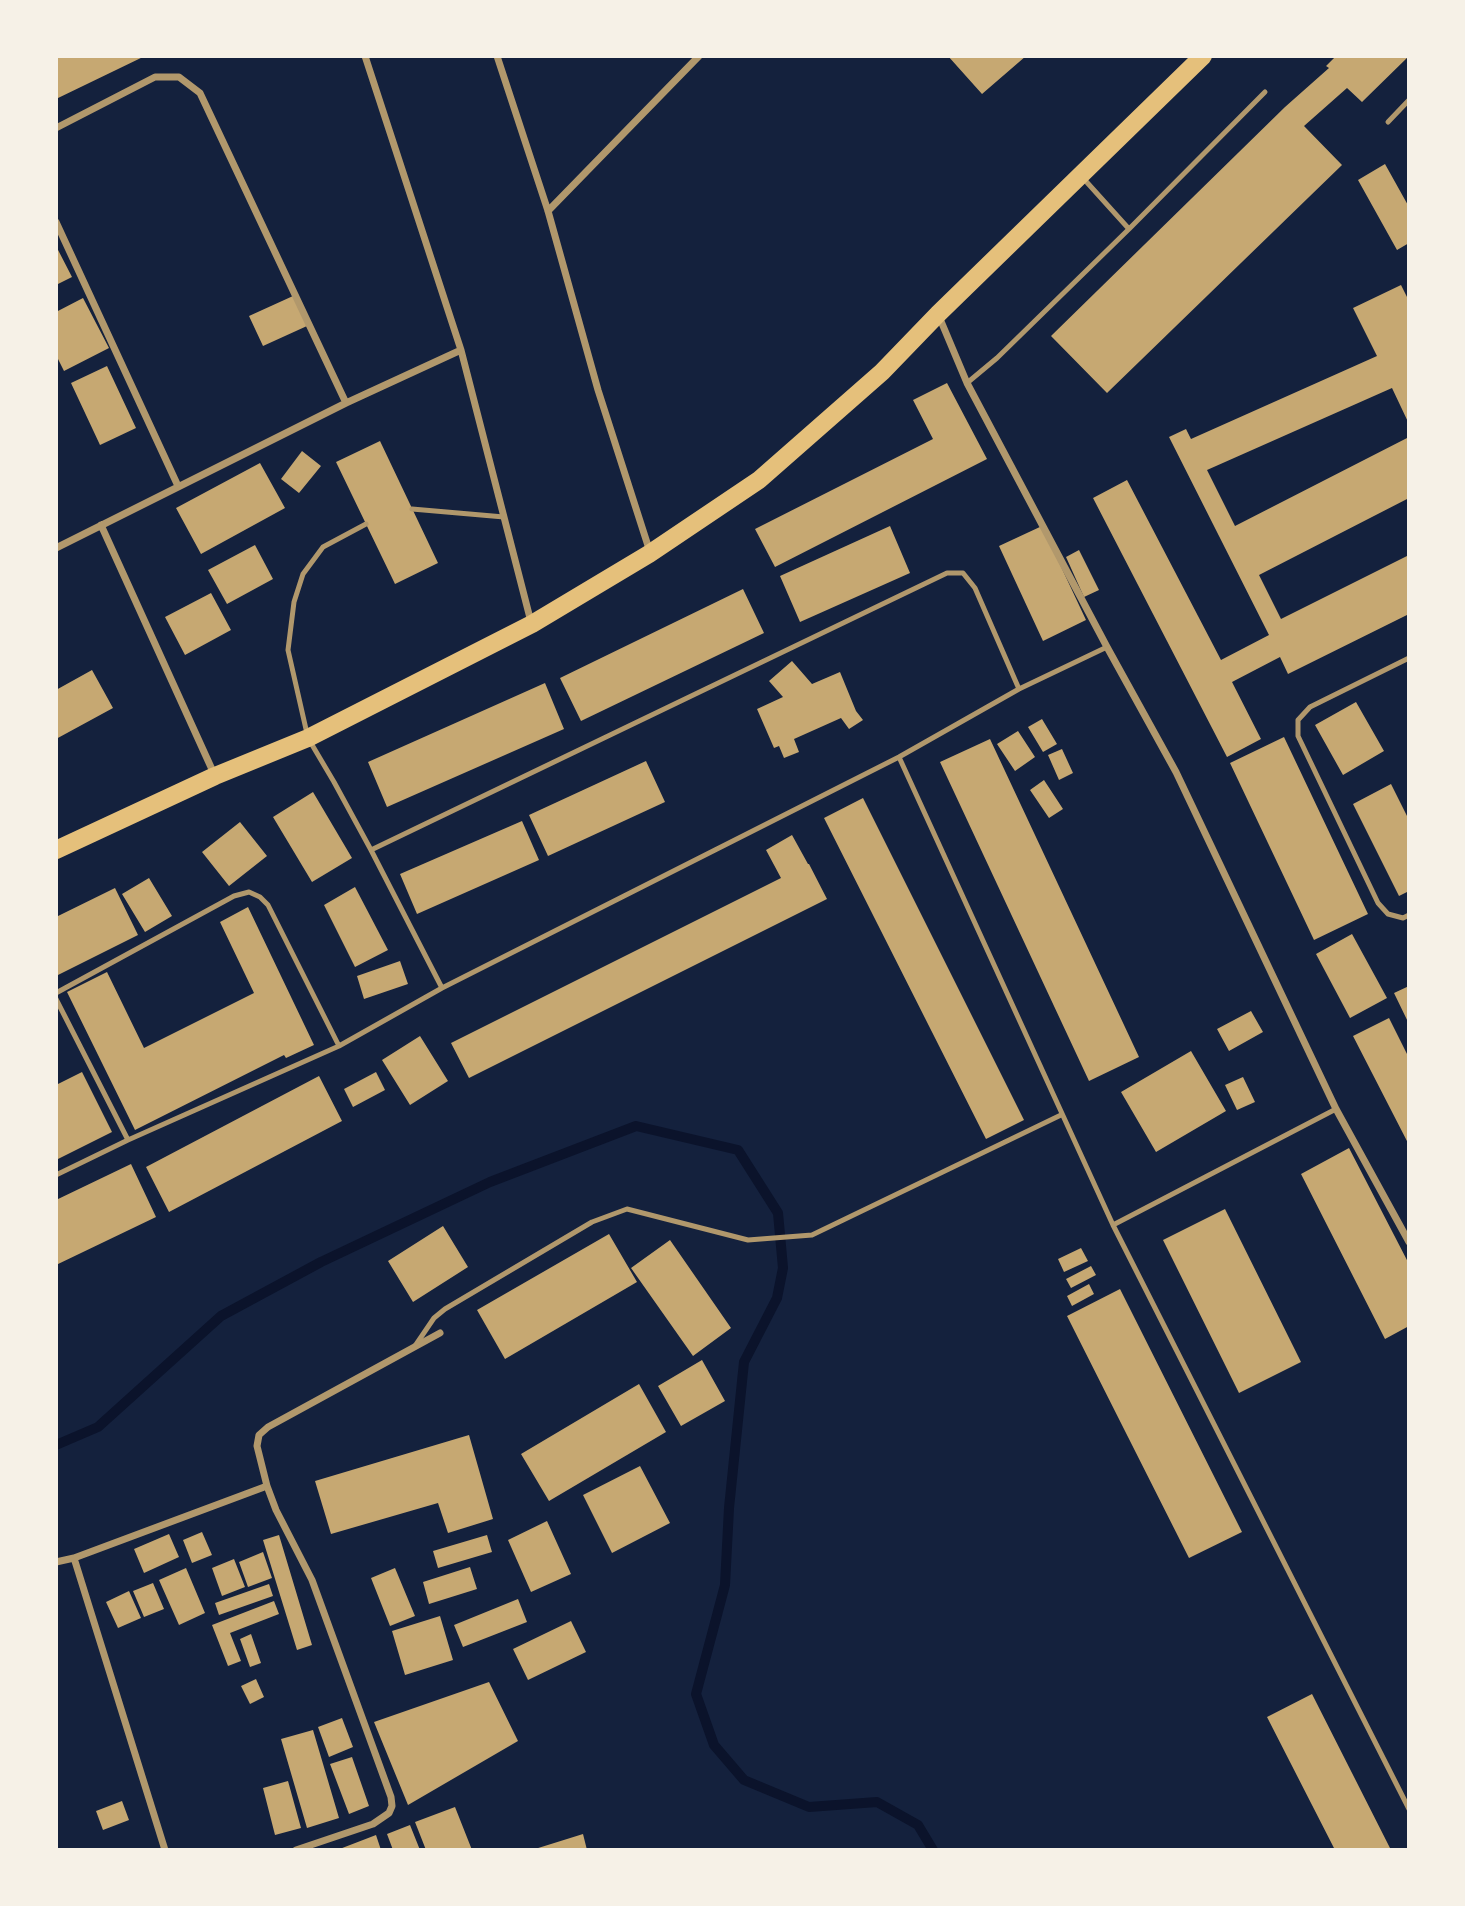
<!DOCTYPE html>
<style>
body{margin:0}
#map{position:relative;width:1465px;height:1906px;overflow:hidden;background:#14213d;font-family:"Playfair Display",serif}
canvas{display:block}
.frame{position:absolute;inset:0;border:58px solid #f6f1e7;pointer-events:none}
</style>
<div id="map">
<canvas width="1465" height="1906"></canvas>
<div class="frame"></div>
</div>
<script>
const ctx = document.querySelector('canvas').getContext('2d');
ctx.lineJoin = 'round';
const shape = rows => new Path2D(rows.map(r => 'M' + r).join(''));
function trace(path, color, width, dash) { ctx.strokeStyle = color; ctx.lineWidth = width; ctx.lineCap = dash ? 'butt' : 'round'; ctx.setLineDash(dash || []); ctx.stroke(path); }
function fill(path, color) { ctx.fillStyle = color; ctx.fill(path, 'evenodd'); }
trace(shape([
 [56,1445,98,1427,221,1316,321,1262,490,1182,636,1126,738,1150,778,1213,783,1268,777,1298,744,1362,729,1508,725,1585,696,1694,714,1745,744,1780,809,1807,877,1802,918,1825,933,1850]
]), '#0b132b', 10);
fill(shape([
 [56,56,145,56,56,99],
 [948,56,1026,56,982,94],
 [1336,56,1409,56,1362,102,1347,88,1304,126,1342,165,1107,393,1051,336,1285,107,1329,68,1326,66],
 [1385,164,1409,207,1409,243,1397,250,1358,180],
 [56,246,72,277,56,285],
 [1401,285,1409,301,1409,424,1392,388,1207,470,1235,526,1409,437,1409,498,1259,575,1281,619,1409,555,1409,614,1288,674,1280,657,1232,682,1261,739,1227,757,1093,498,1127,480,1221,660,1269,635,1169,437,1186,429,1191,439,1377,356,1353,308],
 [293,296,307,326,263,346,249,316],
 [83,298,109,348,64,371,56,355,56,312],
 [107,366,136,428,100,445,71,383],
 [947,383,987,459,775,567,755,529,933,439,913,400],
 [380,441,438,563,395,584,336,462],
 [302,451,321,466,299,493,281,479],
 [260,463,285,508,201,554,176,508],
 [890,526,910,573,800,622,780,576],
 [1042,526,1086,620,1043,641,999,546],
 [255,545,273,579,227,604,208,570],
 [1079,550,1099,590,1084,597,1066,557],
 [743,589,764,633,581,721,560,678],
 [211,593,231,630,185,655,165,617],
 [792,661,812,684,840,672,856,711,863,720,849,729,841,718,794,739,799,752,784,758,779,746,774,748,757,709,783,697,769,681],
 [92,670,113,708,56,739,56,690],
 [545,683,564,729,387,807,368,762],
 [1356,702,1384,751,1343,775,1315,725],
 [1042,719,1057,744,1043,752,1028,727],
 [1018,731,1035,757,1015,771,997,744],
 [1284,737,1368,914,1314,940,1230,763],
 [990,739,1139,1057,1089,1081,940,762],
 [1062,749,1073,773,1059,780,1048,755],
 [646,761,665,802,548,856,529,815],
 [1044,780,1063,809,1049,818,1030,790],
 [1391,784,1409,820,1409,891,1399,896,1353,804],
 [313,792,352,858,312,882,273,817],
 [863,798,1024,1120,986,1139,824,818],
 [522,821,539,860,417,914,400,874],
 [240,822,267,856,229,886,202,852],
 [792,835,808,864,809,864,827,899,469,1078,451,1043,781,878,766,850],
 [149,878,172,916,145,932,122,894],
 [355,887,388,950,355,967,324,905],
 [115,888,138,935,56,976,56,917],
 [248,907,314,1045,286,1058,284,1055,135,1130,67,992,107,972,144,1048,254,993,220,922],
 [1352,934,1387,998,1350,1018,1316,954],
 [400,961,408,984,364,999,357,976],
 [1409,986,1409,1024,1394,993],
 [1251,1011,1263,1032,1229,1051,1217,1029],
 [1389,1018,1409,1058,1409,1145,1353,1036],
 [420,1036,448,1081,410,1105,382,1060],
 [1191,1051,1226,1111,1156,1152,1121,1092],
 [82,1072,112,1132,56,1160,56,1085],
 [376,1072,385,1090,353,1107,344,1089],
 [319,1076,342,1121,169,1212,146,1167],
 [1243,1077,1255,1102,1237,1110,1225,1085],
 [1349,1148,1409,1264,1409,1326,1385,1339,1301,1174],
 [131,1164,156,1217,56,1265,56,1200],
 [1225,1209,1301,1362,1239,1393,1163,1240],
 [443,1226,468,1267,413,1302,388,1261],
 [609,1234,637,1282,505,1359,477,1310],
 [670,1240,731,1328,693,1356,631,1268],
 [1081,1248,1088,1261,1064,1272,1058,1259],
 [1091,1266,1096,1275,1071,1288,1066,1279],
 [1089,1284,1094,1294,1072,1306,1067,1296],
 [1120,1289,1242,1532,1189,1558,1067,1316],
 [702,1360,725,1401,681,1426,658,1386],
 [639,1384,666,1432,549,1501,521,1454],
 [469,1435,493,1519,448,1533,438,1503,331,1534,315,1481],
 [640,1466,670,1523,612,1553,583,1495],
 [547,1521,571,1574,531,1592,508,1540],
 [202,1532,212,1555,192,1563,183,1540],
 [169,1534,179,1557,144,1573,134,1549],
 [279,1535,312,1645,297,1650,263,1540],
 [487,1535,492,1552,438,1568,433,1551],
 [263,1552,272,1578,248,1587,239,1562],
 [234,1559,245,1587,222,1596,212,1568],
 [470,1567,477,1589,429,1604,423,1582],
 [186,1568,205,1613,179,1625,159,1580],
 [395,1568,415,1616,390,1626,371,1578],
 [153,1583,164,1609,144,1617,133,1591],
 [269,1584,273,1596,219,1615,215,1603],
 [129,1591,141,1618,118,1628,106,1602],
 [518,1599,527,1622,463,1647,454,1625],
 [274,1601,279,1614,230,1633,241,1661,228,1666,212,1625],
 [440,1616,453,1660,405,1675,392,1631],
 [571,1621,586,1652,528,1680,513,1649],
 [251,1634,261,1663,250,1667,240,1639],
 [256,1679,264,1697,250,1704,241,1686],
 [489,1682,518,1741,408,1805,374,1722],
 [1312,1694,1391,1850,1335,1850,1267,1717],
 [342,1718,353,1747,329,1757,318,1727],
 [313,1730,339,1818,307,1828,281,1739],
 [352,1757,369,1806,349,1814,330,1764],
 [288,1781,301,1828,275,1835,263,1788],
 [122,1801,129,1820,103,1830,96,1811],
 [455,1807,472,1850,426,1850,415,1822],
 [410,1825,420,1850,393,1850,387,1834],
 [583,1834,587,1850,535,1850,535,1849],
 [376,1835,381,1850,337,1850]
]), '#c6a872');
trace(shape([
 [1388,122,1409,100],
 [1129,229,1265,92],
 [967,383,997,358,1129,229,1083,178],
 [412,509,504,517],
 [366,524,323,547,303,574,294,602,288,650,308,738,334,782,371,850,442,988,899,757,1019,689,1107,647],
 [1409,658,1310,707,1298,720,1298,736,1378,903,1388,914,1403,918,1409,915],
 [899,757,1113,1225,1409,1809],
 [371,850,947,573,963,573,975,588,1019,689],
 [56,993,234,896,249,892,260,897,268,905,339,1046],
 [56,999,128,1140],
 [56,1175,128,1140,339,1046,442,988],
 [1113,1225,1336,1109],
 [415,1346,434,1318,445,1309,592,1222,627,1209,748,1240,812,1235,1061,1115]
]), '#b1986c', 5);
trace(shape([
 [365,56,461,350,531,622],
 [497,56,548,211,598,390,650,552],
 [56,128,155,77,179,77,200,93,346,403],
 [548,211,699,56],
 [56,222,178,486],
 [938,314,967,383,1107,647,1176,772,1336,1109,1409,1242],
 [101,525,215,776],
 [56,548,346,403,461,350],
 [267,1486,276,1510,312,1580,391,1797,392,1806,389,1813,373,1824,296,1850],
 [74,1558,267,1486,257,1446,259,1435,268,1427,440,1333],
 [56,1562,74,1558,165,1850]
]), '#b1986c', 7);
trace(shape([
 [56,850,215,776,308,738,532,624,649,554,759,480,882,372,938,314,1203,56]
]), '#e5c07b', 18);
</script>
